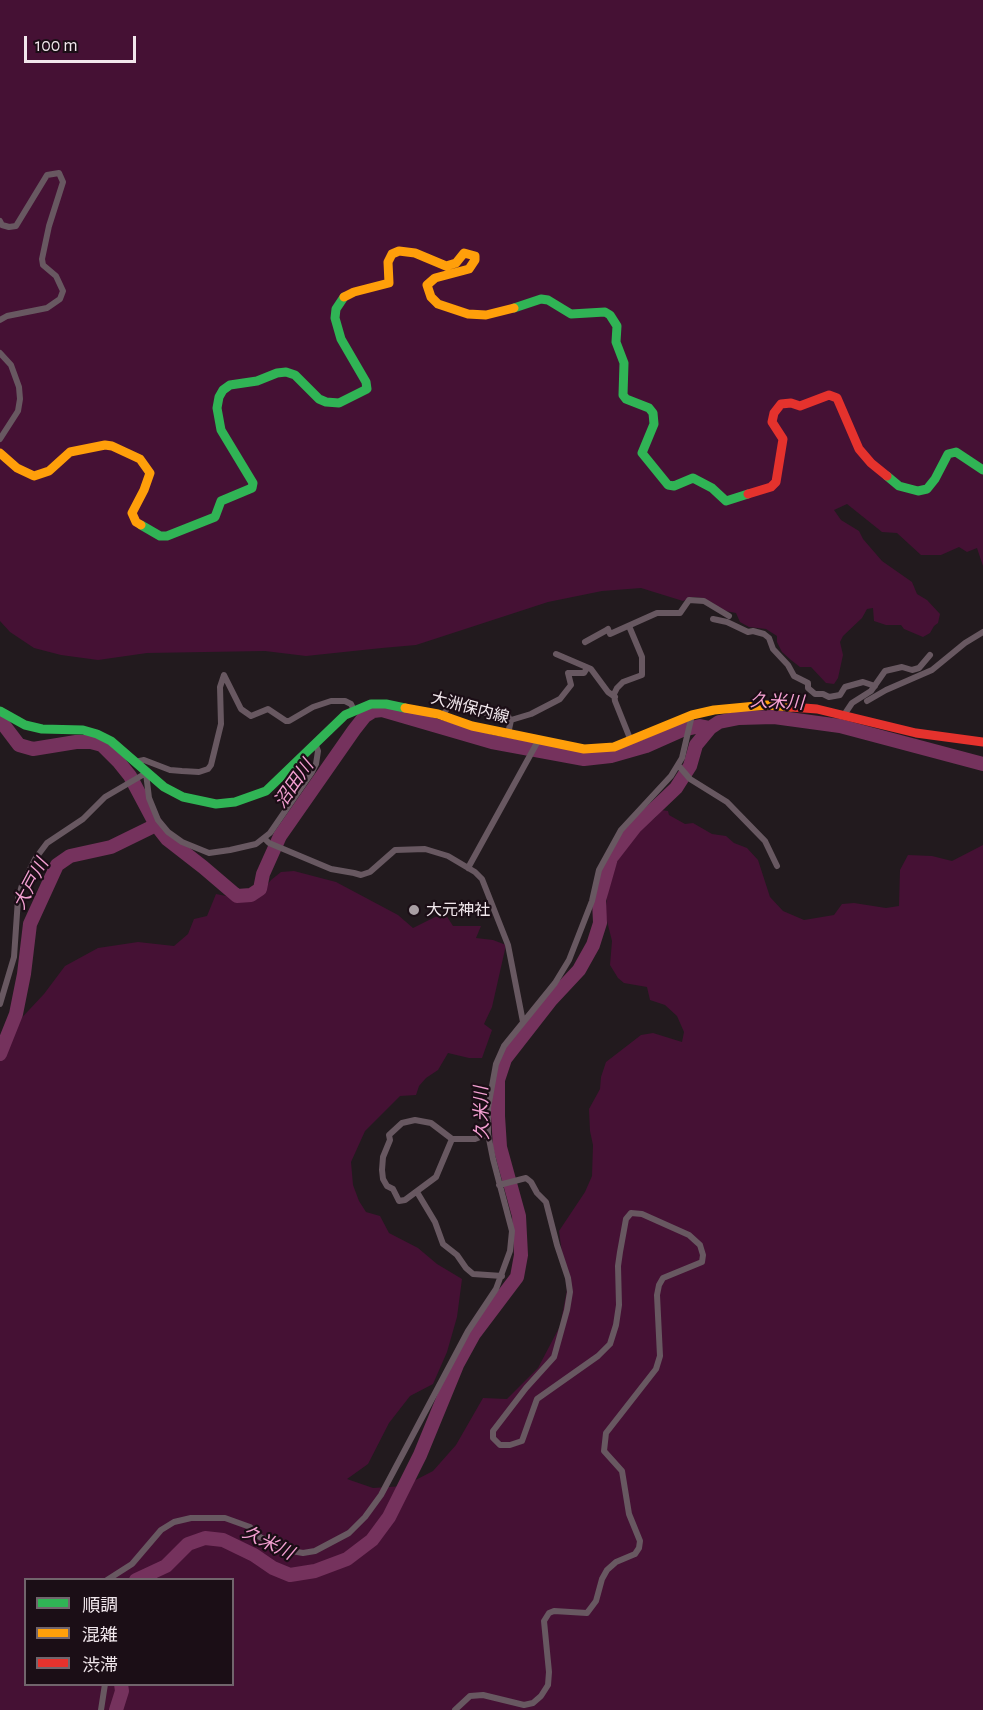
<!DOCTYPE html>
<meta charset="utf-8">
<style>
body{margin:0}
#map{position:relative;width:983px;height:1710px;overflow:hidden;background:#221a1e;font-family:"Alegreya Sans","Noto Sans JP",sans-serif}
canvas{display:block}
.legend{position:absolute;left:24px;top:1578px;width:210px;height:108px;box-sizing:border-box;background:#1b0e16;border:2px solid #71656c;margin:0;padding:8px 10px;list-style:none;font-size:18px;color:#f1e7ec}
.legend li{display:flex;align-items:center;gap:12px;height:30px}
.legend b{width:30px;border:2px solid #71656c}
.scale{position:absolute;left:24px;top:36px;width:112px;height:27px;box-sizing:border-box;border:3px solid #f1e7ec;border-top:0;padding-left:8px;font-size:18px;line-height:21px;white-space:nowrap;color:#f1e7ec;-webkit-text-stroke:4px #1b0e16;paint-order:stroke}
</style>
<div id="map">
<canvas width="983" height="1710"></canvas>
<ul class="legend">
<li><b style="height:8px;background:#30b455"></b>順調</li>
<li><b style="height:8px;background:#ff9f0a"></b>混雑</li>
<li><b style="height:8px;background:#e5322d"></b>渋滞</li>
</ul>
<div class="scale">100 m</div>
</div>
<script>
const ctx = document.querySelector('canvas').getContext('2d');
ctx.lineJoin = 'round';
function fill(path, color) { ctx.fillStyle = color; ctx.fill(path, 'evenodd'); }
const shape = rows => new Path2D(rows.map(r => 'M' + r).join(''));
function trace(path, color, width, dash) { ctx.strokeStyle = color; ctx.lineWidth = width; ctx.lineCap = dash ? 'butt' : 'round'; ctx.setLineDash(dash || []); ctx.stroke(path); }
function write(font, color, halo, rows, align = 'center') {
  ctx.font = font + ' "Alegreya Sans","Noto Sans JP",sans-serif'; ctx.lineWidth = 4.5; ctx.setLineDash([]); ctx.textBaseline = 'middle'; ctx.strokeStyle = halo; ctx.fillStyle = color; for (const [text, x, y, turn = 0] of rows) {
    ctx.save(); ctx.translate(x, y); ctx.rotate((+turn || 0) * Math.PI / 180); ctx.textAlign = isNaN(turn) ? turn : align; if (halo) ctx.strokeText(text, 0, 0); ctx.fillText(text, 0, 0); ctx.restore();
  }
}
fill(shape([
 [0,0,983,0,983,566,977,548,967,552,959,547,941,555,921,555,897,533,882,532,847,504,834,510,841,520,859,531,863,539,882,561,912,582,917,594,927,600,940,614,938,623,934,626,930,633,923,637,904,629,901,625,886,625,874,621,873,608,867,609,862,618,843,636,840,642,843,655,838,678,834,684,826,683,811,667,800,667,791,660,782,652,777,642,777,636,766,629,749,627,740,622,736,613,720,610,713,603,703,598,693,597,683,601,641,588,602,591,548,602,416,645,382,648,306,656,265,651,147,653,98,660,61,655,34,648,10,632,0,621],
 [661,810,668,811,669,815,685,824,693,823,712,834,726,836,734,843,747,848,758,860,770,897,783,911,804,920,834,915,842,904,854,903,886,908,899,906,900,870,908,855,932,856,952,861,983,845,983,1710,0,1710,0,1053,14,1026,44,994,65,966,98,948,138,942,174,946,188,934,194,919,207,916,216,894,246,900,262,892,271,880,281,872,294,871,336,882,398,915,413,928,435,917,446,915,453,926,481,926,476,938,493,940,506,945,492,1007,484,1024,492,1030,482,1058,469,1058,448,1053,438,1070,426,1078,419,1086,416,1095,400,1096,365,1131,351,1162,353,1185,359,1201,366,1212,380,1216,389,1233,418,1248,437,1264,462,1279,457,1317,447,1352,433,1384,410,1396,389,1423,368,1464,347,1479,373,1488,404,1486,433,1471,456,1445,483,1398,507,1399,538,1368,560,1326,567,1290,559,1231,585,1192,592,1176,593,1145,590,1131,589,1109,600,1089,601,1077,606,1062,641,1035,653,1033,682,1042,684,1032,677,1016,665,1005,650,1000,647,987,624,983,618,978,610,965,612,941,605,913,609,882,624,845,635,831,655,818],
 [26,1580,232,1580,232,1684,26,1684]
]), '#451134');
trace(shape([
 [0,720,19,745,33,749,76,742,91,742,102,745,118,761,130,776,156,825,167,839,203,867,237,896,251,895,260,889,263,874,280,836,354,730,365,716,373,711,382,710,492,742,584,759,611,756,646,746,682,730,700,726,710,728],
 [0,1054,16,1014,24,974,30,924,57,865,70,856,111,847,156,825],
 [136,1580,166,1566,188,1544,205,1538,223,1540,254,1555,273,1568,290,1575,315,1571,347,1559,372,1540,389,1517,420,1455,457,1365,474,1334,517,1277,521,1255,519,1216,500,1147,498,1116,498,1080,505,1059,551,1000,579,970,593,945,600,923,599,900,611,858,635,827,676,788,690,766,696,745,710,728,719,722,739,718,774,717,840,726,983,764],
 [116,1710,122,1691,121,1684]
]), '#75325d', 14);
trace(shape([
 [0,221,2,225,9,227,16,226,47,175,59,173,63,182,49,226,42,259,43,265,56,276,63,291,60,299,47,308,7,316,0,320],
 [0,353,11,365,19,387,20,399,18,411,0,439],
 [713,619,727,622,748,632,753,631,764,634,769,638,773,649,788,665,794,676,808,683,808,688,815,694,823,694,829,697,840,695,845,687,863,682,875,686],
 [629,626,642,657,642,675,623,682,617,688,614,694,615,701,631,741],
 [585,642,605,631,608,629,610,634,657,613,680,613,689,600,704,601,729,616],
 [556,654,591,669,608,692,615,697],
 [867,701,886,690,932,670,965,643,983,632],
 [844,715,852,703,871,691,885,671,902,667,912,670,919,668,930,655],
 [443,716,447,708,458,702,486,713,507,713,510,721],
 [508,734,511,720,531,714,560,699,571,685,568,673,584,673,587,668],
 [135,762,144,760,170,770,182,771,199,772,208,769,211,765,221,724,220,687,224,675,241,709,251,716,268,709,286,721,289,721,313,707,331,701,345,701,351,704,354,710],
 [678,765,690,779,727,802,765,841,777,866],
 [146,773,149,798,158,820,168,832,182,842,209,853,230,850,256,844,270,833,312,772,316,764,318,751,315,743],
 [264,838,269,843,331,869,354,873,361,875,370,872,395,850,425,849,448,856,475,872,482,879,508,945,523,1022],
 [468,868,538,741],
 [0,1004,14,957,18,899,22,885,35,859,47,843,83,819,105,797,146,773],
 [452,1139,431,1123,415,1120,402,1123,389,1135,390,1140,383,1157,382,1170,383,1179,387,1186,393,1189,399,1201,405,1200,436,1177,452,1139,475,1139,488,1134],
 [417,1192,435,1222,443,1244,457,1255,466,1268,473,1274,502,1276],
 [107,1580,132,1564,161,1530,174,1522,191,1518,225,1518,250,1527,258,1536,286,1550,303,1553,315,1551,349,1533,365,1517,381,1495,468,1331,496,1289,510,1251,512,1231,493,1159,488,1134,488,1108,496,1064,504,1046,555,983,569,960,592,901,599,870,621,830,671,776,682,758,692,715],
 [101,1710,105,1684],
 [455,1710,470,1696,483,1695,524,1705,533,1703,541,1696,548,1685,549,1672,544,1621,549,1613,554,1611,587,1613,596,1601,602,1579,607,1570,616,1562,635,1554,639,1548,640,1541,629,1514,622,1471,604,1451,606,1433,656,1369,660,1356,657,1295,659,1285,663,1278,702,1262,703,1255,700,1245,689,1235,642,1214,631,1213,626,1219,620,1252,618,1266,619,1305,616,1325,610,1344,598,1356,537,1399,522,1441,510,1445,500,1445,493,1438,493,1431,526,1388,554,1357,567,1310,570,1292,568,1278,557,1245,546,1202,537,1193,531,1182,526,1178,499,1185]
]), '#685861', 6);
trace(shape([
 [514,308,541,299,548,300,571,314,605,312,610,315,617,326,616,342,624,363,623,395,626,399,649,408,653,413,654,424,642,453,668,485,674,486,693,478,712,488,726,501,748,494],
 [887,476,899,486,918,491,927,489,935,479,948,454,956,452,983,470],
 [141,525,160,536,167,536,215,517,221,501,252,488,253,483,221,430,217,408,219,397,223,390,230,385,257,381,277,373,286,372,295,375,319,399,326,402,339,403,367,389,366,382,341,339,335,318,336,309,344,297],
 [0,711,25,725,42,729,83,730,97,734,111,741,164,787,183,797,216,804,235,802,266,791,345,715,371,704,386,704,405,708]
]), '#30b455', 9);
trace(shape([
 [344,297,354,292,389,283,388,262,392,254,399,251,415,253,446,266,456,263,464,253,475,256,475,260,469,269,435,278,427,285,431,297,438,304,468,314,486,315,514,308],
 [0,453,17,468,34,476,49,471,70,452,105,445,112,446,140,459,150,473,144,490,132,513,136,522,141,525],
 [405,708,438,714,472,726,584,749,614,747,692,715,714,710,767,705,791,707]
]), '#ff9f0a', 9);
trace(shape([
 [748,494,771,487,776,482,783,439,772,422,774,413,781,404,791,403,800,406,829,395,837,398,859,449,871,463,887,476],
 [791,707,817,709,916,733,983,742]
]), '#e5322d', 9);
for (const [x, y, r, color] of [
 [414,910,6,"#a99fa4"]
]) { const dot = new Path2D(); dot.arc(x, y, r, 0, 2 * Math.PI); ctx.fillStyle = color; ctx.fill(dot); trace(dot, '#1b0e16', 2); }
write('16px', '#f1e7ec', '#1b0e16', [
 ["大洲保内線",470,708,15]
]);
write('16px', '#f1e7ec', '#1b0e16', [
 ["大元神社",426,910]
], 'left');
write('italic 18px', '#f4a0d2', '#1b0e16', [
 ["久米川",777,702,3],
 ["沼田川",294,784,-55],
 ["大戸川",31,884,-62],
 ["久米川",482,1113,-91],
 ["久米川",268,1543,26]
]);
</script>
